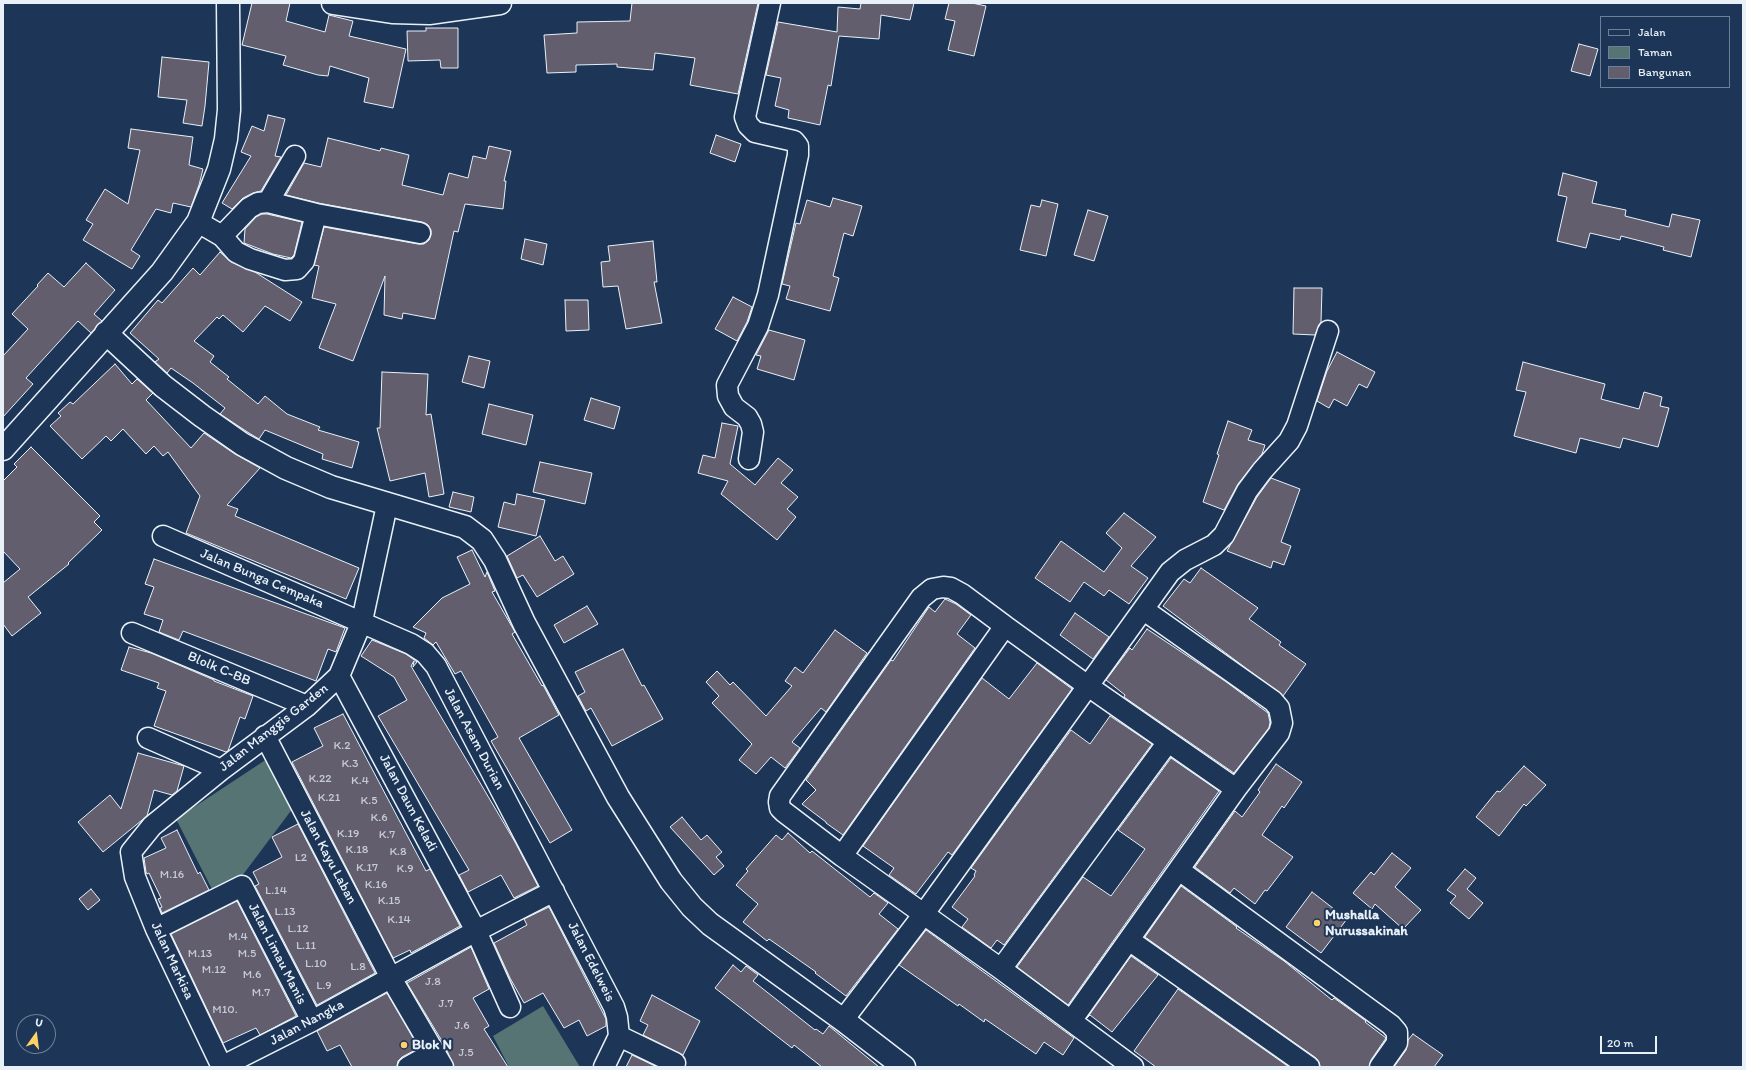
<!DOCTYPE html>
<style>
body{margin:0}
#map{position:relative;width:1746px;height:1070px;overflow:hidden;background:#1d3557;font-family:Itim,sans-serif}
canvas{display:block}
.frame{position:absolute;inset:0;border:4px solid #e8f1f8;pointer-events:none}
.legend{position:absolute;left:1600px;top:16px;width:130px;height:72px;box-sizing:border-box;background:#1d3557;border:1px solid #6e8097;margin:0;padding:5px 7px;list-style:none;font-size:12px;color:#e8f1f8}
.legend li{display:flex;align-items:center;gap:8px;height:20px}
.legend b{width:20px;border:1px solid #6e8097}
.north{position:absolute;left:16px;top:1014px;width:40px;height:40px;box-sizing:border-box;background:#1d3557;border:1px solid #6e8097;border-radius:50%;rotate:14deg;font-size:11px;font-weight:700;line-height:16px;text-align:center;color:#e8f1f8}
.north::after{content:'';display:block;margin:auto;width:14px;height:18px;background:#ffd166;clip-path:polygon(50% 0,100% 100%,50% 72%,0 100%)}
.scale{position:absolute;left:1600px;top:1036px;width:57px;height:18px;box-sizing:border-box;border:2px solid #e8f1f8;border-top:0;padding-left:5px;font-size:12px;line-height:14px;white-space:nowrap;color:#e8f1f8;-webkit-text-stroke:3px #1d3557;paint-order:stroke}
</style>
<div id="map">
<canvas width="1746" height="1070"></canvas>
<div class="frame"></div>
<ul class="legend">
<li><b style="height:5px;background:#1d3557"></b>Jalan</li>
<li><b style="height:11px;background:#557473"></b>Taman</li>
<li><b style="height:11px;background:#625e6e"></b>Bangunan</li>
</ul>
<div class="north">U</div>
<div class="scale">20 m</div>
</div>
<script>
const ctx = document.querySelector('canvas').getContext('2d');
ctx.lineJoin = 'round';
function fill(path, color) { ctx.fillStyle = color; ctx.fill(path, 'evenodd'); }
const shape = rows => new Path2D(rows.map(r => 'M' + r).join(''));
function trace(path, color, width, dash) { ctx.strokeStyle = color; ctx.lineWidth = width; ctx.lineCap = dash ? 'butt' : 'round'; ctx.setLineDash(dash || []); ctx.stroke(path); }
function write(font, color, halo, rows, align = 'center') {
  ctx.font = font + ' Itim,sans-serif'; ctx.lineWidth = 4; ctx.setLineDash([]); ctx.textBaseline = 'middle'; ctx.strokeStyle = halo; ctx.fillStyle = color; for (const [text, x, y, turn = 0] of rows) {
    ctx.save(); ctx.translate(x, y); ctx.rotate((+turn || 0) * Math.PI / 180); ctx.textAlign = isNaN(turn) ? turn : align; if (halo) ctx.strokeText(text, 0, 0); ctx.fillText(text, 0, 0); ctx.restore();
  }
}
fill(shape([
 [270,757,296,804,233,888,216,897,176,819],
 [543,1006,580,1067,509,1067,493,1036]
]), '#557473');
const building = shape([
 [252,3,290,3,286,21,325,32,329,15,353,21,349,36,406,49,393,108,364,102,369,78,330,66,328,76,318,75,283,65,286,56,242,45,252,3],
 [632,3,758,3,738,94,690,85,695,58,655,53,653,70,617,67,617,64,576,65,576,72,547,73,544,35,577,33,577,22,630,21,632,3],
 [861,3,914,3,910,20,881,15,879,39,839,36,831,86,828,85,820,125,788,118,789,110,775,106,781,78,766,75,778,22,837,32,838,7,860,9,861,3],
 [949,3,972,3,986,6,974,56,948,50,955,21,945,19,949,3],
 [426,28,458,28,458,68,441,68,440,60,408,61,407,31,426,31,426,28],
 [1579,44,1598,49,1590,76,1571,71,1579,44],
 [162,57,209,62,205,106,202,126,183,123,187,100,158,97,162,57],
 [268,115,285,119,275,156,281,157,261,191,253,193,243,198,232,209,222,203,251,156,241,152,252,126,264,131,268,115],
 [131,129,193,137,189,165,203,169,199,185,191,207,173,203,171,213,156,209,131,250,140,256,132,269,83,240,93,224,86,220,105,189,128,204,140,150,128,148,131,129],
 [716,135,741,144,735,162,710,153,716,135],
 [328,138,380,151,381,148,409,155,402,185,443,195,449,173,468,178,473,156,486,159,489,146,511,151,504,181,506,181,503,209,465,204,458,232,454,231,435,319,403,313,402,319,384,315,385,276,353,361,319,348,336,304,312,298,319,266,314,265,324,227,418,244,424,244,429,240,431,235,431,230,428,225,422,222,318,203,286,195,304,163,321,167,328,138],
 [1563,173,1597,182,1592,203,1626,210,1625,216,1669,227,1672,214,1700,220,1691,257,1663,250,1664,247,1621,236,1620,240,1590,233,1586,248,1557,241,1567,197,1558,195,1563,173],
 [833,198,862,206,853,236,844,233,833,276,839,278,830,311,786,299,790,286,782,284,796,223,800,224,807,200,830,207,833,198],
 [1042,200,1058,204,1046,256,1020,250,1031,205,1040,207,1042,200],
 [1088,210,1108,216,1094,261,1074,255,1088,210],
 [262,214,267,214,302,222,294,255,291,258,273,254,244,243,245,229,256,217,262,214],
 [525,239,547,244,543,265,521,259,525,239],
 [653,241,657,282,654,282,662,323,626,329,618,286,603,287,601,262,610,261,608,246,653,241],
 [220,252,231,262,255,272,302,302,290,321,265,306,243,332,223,315,219,319,217,317,194,341,214,356,210,362,229,377,227,379,258,404,265,396,287,414,320,427,318,430,359,442,352,468,322,459,323,454,265,430,259,439,249,433,220,414,225,408,193,383,171,368,167,373,155,362,159,359,130,333,158,300,162,303,193,268,200,275,220,252],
 [86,263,115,290,94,314,102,321,91,333,78,321,26,378,33,384,3,417,3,356,28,329,12,314,38,286,37,285,48,273,64,287,86,263],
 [1294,288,1322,288,1321,322,1315,335,1293,334,1294,288],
 [733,297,752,307,747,322,737,341,715,329,733,297],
 [565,300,588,300,589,330,566,331,565,300],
 [769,330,805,340,794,380,757,369,761,356,756,355,769,330],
 [1337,352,1375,372,1367,388,1359,384,1347,406,1334,399,1329,408,1317,401,1327,371,1337,352],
 [469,356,490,361,484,388,462,382,469,356],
 [1523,362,1605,384,1601,399,1639,409,1644,392,1662,397,1660,406,1669,408,1658,447,1623,438,1620,448,1580,438,1576,453,1514,436,1526,392,1516,390,1523,362],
 [115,364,132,384,137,379,153,393,146,400,191,448,204,433,235,454,260,468,227,505,238,509,235,516,359,568,346,599,186,533,200,496,168,452,163,456,154,446,146,454,123,429,111,441,106,436,82,459,50,426,61,416,58,413,70,402,73,404,115,364],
 [382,372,428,374,426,415,431,414,444,494,429,497,425,473,390,481,377,428,380,428,382,372],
 [591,398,620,407,614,429,584,420,591,398],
 [489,404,533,415,526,445,482,434,489,404],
 [1228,421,1252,430,1248,440,1265,445,1262,454,1238,484,1224,510,1203,502,1219,455,1217,454,1228,421],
 [722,423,738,426,730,464,755,485,778,458,793,470,781,483,798,497,787,509,796,517,777,540,721,494,728,481,698,473,703,455,715,458,722,423],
 [31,447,100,516,94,522,102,530,68,563,69,564,28,597,41,613,12,636,3,624,3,583,20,569,3,551,3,481,17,467,14,464,31,447],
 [540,462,592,473,585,504,533,492,540,462],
 [1271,478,1300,489,1281,542,1291,546,1284,565,1273,561,1271,568,1227,551,1257,497,1271,478],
 [453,492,474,497,471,512,449,507,453,492],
 [517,494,545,500,536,536,498,527,504,502,515,505,517,494],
 [1124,513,1156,537,1131,566,1148,578,1129,604,1109,590,1104,596,1084,582,1070,602,1035,578,1061,541,1104,572,1122,548,1106,533,1124,513],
 [540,536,555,561,563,556,574,574,537,597,523,575,517,578,507,556,540,536],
 [472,550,485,577,487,572,495,591,492,592,515,632,512,634,542,686,543,685,559,715,519,738,572,830,550,843,491,741,498,737,461,671,455,674,436,642,433,645,424,638,426,633,413,627,442,598,470,584,457,557,472,550],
 [154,559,345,628,336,652,328,649,316,681,183,631,179,640,159,632,163,620,144,614,154,587,145,584,154,559],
 [1201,568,1258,608,1249,619,1281,642,1279,645,1306,664,1283,696,1163,606,1184,579,1190,583,1201,568],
 [945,599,956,604,971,615,957,634,975,648,843,835,826,823,826,822,802,804,816,790,806,780,891,660,893,661,929,607,935,612,945,599],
 [587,606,598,624,564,643,554,625,587,606],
 [1075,613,1109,637,1093,659,1060,635,1075,613],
 [1147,629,1225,681,1268,713,1270,722,1269,728,1234,773,1124,697,1125,695,1106,680,1130,648,1132,650,1147,629],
 [835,630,867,653,826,712,821,708,792,742,800,748,785,768,771,757,756,774,739,760,752,744,712,703,719,696,706,682,717,671,730,685,733,682,766,716,792,686,785,681,795,667,803,673,835,630],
 [372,640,406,654,417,662,413,667,414,661,411,666,515,842,538,886,514,898,501,875,468,892,459,875,469,870,378,716,407,700,394,677,361,656,372,640],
 [129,647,151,653,214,680,214,681,253,696,245,719,240,717,228,751,226,752,154,726,166,691,157,688,159,683,121,670,129,647],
 [623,649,642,686,644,685,663,719,612,746,591,708,586,711,578,696,585,692,575,672,623,649],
 [1037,663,1072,689,952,855,948,852,916,894,889,875,894,868,863,846,982,678,1009,699,1037,663],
 [343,714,426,871,430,869,460,926,411,953,410,950,393,958,292,762,323,746,314,728,343,714],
 [1110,716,1152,744,1004,945,997,940,991,948,962,927,968,919,952,907,975,876,974,875,976,871,971,868,1071,730,1090,744,1110,716],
 [138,753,184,766,177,791,172,795,154,790,147,816,103,852,78,822,110,795,121,809,138,753],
 [1171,758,1219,791,1068,1005,1017,967,1083,877,1111,896,1145,849,1118,830,1171,758],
 [1276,764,1302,782,1284,808,1282,806,1262,835,1293,857,1267,891,1265,890,1255,904,1234,888,1230,893,1195,867,1235,811,1242,817,1260,792,1258,790,1276,764],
 [1524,766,1546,785,1526,806,1524,804,1499,836,1476,817,1497,791,1500,792,1524,766],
 [682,817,701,840,707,835,722,852,716,857,724,866,714,875,670,827,682,817],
 [298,824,375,973,317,1005,255,886,259,884,253,872,282,857,272,837,298,824],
 [177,830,198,874,200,872,209,890,162,913,160,908,162,907,158,899,161,898,149,873,147,874,146,872,144,858,166,848,161,838,177,830],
 [788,833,810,853,812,851,870,897,874,893,888,903,879,914,898,929,846,996,815,973,816,972,769,939,767,941,743,922,758,904,736,885,748,871,746,869,776,835,782,840,788,833],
 [1392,853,1411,868,1395,887,1421,910,1403,929,1375,904,1372,909,1353,893,1371,872,1374,875,1392,853],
 [1465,869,1476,878,1467,889,1483,903,1469,919,1450,903,1456,896,1447,890,1465,869],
 [1181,886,1237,927,1236,928,1284,961,1332,1000,1334,998,1366,1021,1365,1022,1386,1038,1371,1060,1369,1067,1320,1067,1319,1062,1316,1058,1145,937,1181,886],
 [91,889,100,900,88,910,79,899,91,889],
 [1312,892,1347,919,1321,953,1286,927,1312,892],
 [237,901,296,1016,260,1035,256,1028,223,1043,171,934,237,901],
 [549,907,606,1019,606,1026,587,1036,579,1020,564,1028,543,993,524,1003,510,978,494,943,527,925,524,919,549,907],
 [926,930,1074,1038,1063,1055,1044,1042,1036,1054,985,1019,984,1022,959,1004,958,1006,899,965,926,930],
 [471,947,489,989,473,998,489,1026,484,1029,508,1067,454,1067,445,1046,407,983,471,947],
 [1131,956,1158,975,1112,1032,1090,1015,1087,1018,1131,956],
 [733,965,741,972,746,966,758,975,753,981,815,1030,816,1029,823,1034,829,1026,879,1067,822,1067,794,1045,792,1048,715,988,733,965],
 [1178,989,1289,1067,1156,1067,1134,1051,1178,989],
 [387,993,419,1048,402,1057,398,1061,397,1067,352,1067,340,1045,327,1051,317,1031,387,993],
 [652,995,700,1021,683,1055,643,1035,648,1025,640,1021,652,995],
 [1413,1034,1443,1055,1434,1067,1394,1067,1406,1050,1408,1040,1413,1034],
 [632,1055,657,1067,626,1067,632,1055]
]);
fill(building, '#625e6e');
trace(building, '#e8f1f8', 1);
const minor = shape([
 [268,202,295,156],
 [198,222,222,236,249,208,258,203,268,202,316,214,420,233],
 [222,236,236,252,250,259,285,270,297,269,304,261,316,214],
 [749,459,753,432,751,424,747,417,734,407,728,396,727,385,758,326,768,295,798,155,798,146,794,141,755,132,748,125,745,117,770,3],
 [163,536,411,644,425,653,436,666,614,1007,617,1017,619,1036,604,1067],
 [1005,626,962,594,951,588,943,587,932,589,921,598,780,796,779,802,780,808,784,812,842,856,1001,969,1133,1067],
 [132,633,307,706],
 [339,676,476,931,510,1007],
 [265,736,391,978,443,1067],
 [148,738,221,770],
 [842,856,1005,626,1088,686,1236,789],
 [1179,870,1391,1025,1397,1032,1397,1043,1380,1067],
 [156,929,242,886,312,1021],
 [1129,940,1309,1067],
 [1001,969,1168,742],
 [843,1020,923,915,1170,572,1185,560,1214,545,1224,535,1247,491,1262,471,1289,441,1297,426,1328,331],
 [1071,1021,1236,789,1279,733,1282,723,1279,708,1273,701,1144,610],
 [619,1036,675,1063],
 [221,1067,312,1021,476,931,554,891],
 [222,1067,156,929,135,877,131,852,152,826,221,770,307,706,339,676,362,621,387,505],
 [408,1067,435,1052]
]);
const tertiary = shape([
 [333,3,392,12,429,13,500,3],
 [106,333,163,386,202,416,242,444,286,468,331,487,465,527,482,540,495,560,524,623,618,797,671,881,692,907,710,924,843,1020,904,1067],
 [3,449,162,272,198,222,219,169,226,139,229,110,228,3]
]);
trace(minor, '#e8f1f8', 23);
trace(tertiary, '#e8f1f8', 25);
trace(minor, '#1d3557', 20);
trace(tertiary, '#1d3557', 22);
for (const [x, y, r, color] of [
 [1317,923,4,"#ffd166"],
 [404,1045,4,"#ffd166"]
]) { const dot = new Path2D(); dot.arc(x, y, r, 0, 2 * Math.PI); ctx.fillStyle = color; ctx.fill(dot); trace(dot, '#1d3557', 1.5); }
write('12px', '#c6ccd6', null, [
 ["K.2",342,746],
 ["K.3",350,764],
 ["K.22",320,779],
 ["K.4",360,781],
 ["K.21",329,798],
 ["K.5",369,801],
 ["K.6",379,818],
 ["K.19",348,834],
 ["K.7",387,835],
 ["K.18",357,850],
 ["K.8",398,852],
 ["L2",301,858],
 ["K.17",367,868],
 ["K.9",405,869],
 ["M.16",172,875],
 ["K.16",376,885],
 ["L.14",276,891],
 ["K.15",389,901],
 ["L.13",285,912],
 ["K.14",399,920],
 ["L.12",298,929],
 ["M.4",238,937],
 ["L.11",306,946],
 ["M.13",200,954],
 ["M.5",247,954],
 ["L.10",316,964],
 ["L.8",358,967],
 ["M.12",214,970],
 ["M.6",252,975],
 ["J.8",433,982],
 ["L.9",324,986],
 ["M.7",261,993],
 ["J.7",446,1004],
 ["M10.",225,1010],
 ["J.6",462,1026],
 ["J.5",466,1053]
]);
write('14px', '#e8f1f8', '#1d3557', [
 ["Jalan Bunga Cempaka",262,579,23],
 ["Blolk C-BB",219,669,23],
 ["Jalan Manggis Garden",274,728,-38],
 ["Jalan Asam Durian",474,739,62],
 ["Jalan Daun Keladi",408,803,62],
 ["Jalan Kayu Laban",328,857,62],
 ["Jalan Limau Manis",277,954,63],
 ["Jalan Markisa",172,961,65],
 ["Jalan Edelweis",591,962,63],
 ["Jalan Nangka",307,1023,-28]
]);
write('bold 14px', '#e8f1f8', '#1d3557', [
 ["Mushalla",1325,915],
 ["Nurussakinah",1325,931],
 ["Blok N",412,1045]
], 'left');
</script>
